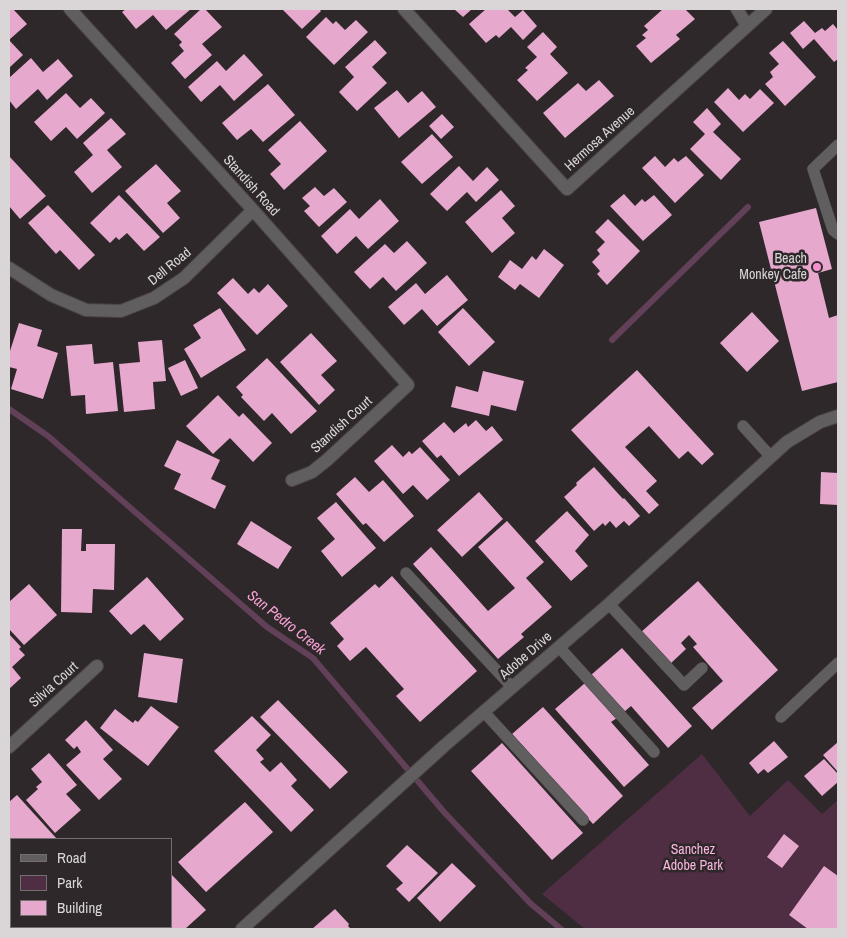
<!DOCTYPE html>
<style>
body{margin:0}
#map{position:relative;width:847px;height:938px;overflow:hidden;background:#2e282b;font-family:"Archivo Narrow",sans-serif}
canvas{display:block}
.frame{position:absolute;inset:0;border:10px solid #dad6d8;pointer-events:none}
.legend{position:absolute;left:10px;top:838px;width:162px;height:90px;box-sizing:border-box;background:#2e282b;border:1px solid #736e70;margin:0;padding:6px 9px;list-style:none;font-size:15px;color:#dad6d8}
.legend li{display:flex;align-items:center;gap:10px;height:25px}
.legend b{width:25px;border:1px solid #736e70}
</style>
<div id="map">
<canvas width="847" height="938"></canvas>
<div class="frame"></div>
<ul class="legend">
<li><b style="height:6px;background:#615e60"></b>Road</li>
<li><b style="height:14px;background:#4f2d42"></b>Park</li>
<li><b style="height:14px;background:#e6a8cc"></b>Building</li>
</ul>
</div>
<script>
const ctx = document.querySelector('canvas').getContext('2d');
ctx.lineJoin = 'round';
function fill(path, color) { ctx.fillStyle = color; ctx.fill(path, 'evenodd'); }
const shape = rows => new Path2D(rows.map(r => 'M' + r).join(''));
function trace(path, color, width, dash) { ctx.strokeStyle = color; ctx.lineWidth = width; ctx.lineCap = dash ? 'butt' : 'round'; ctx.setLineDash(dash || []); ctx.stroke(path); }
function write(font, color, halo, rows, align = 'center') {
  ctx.font = font + ' "Archivo Narrow",sans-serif'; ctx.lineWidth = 5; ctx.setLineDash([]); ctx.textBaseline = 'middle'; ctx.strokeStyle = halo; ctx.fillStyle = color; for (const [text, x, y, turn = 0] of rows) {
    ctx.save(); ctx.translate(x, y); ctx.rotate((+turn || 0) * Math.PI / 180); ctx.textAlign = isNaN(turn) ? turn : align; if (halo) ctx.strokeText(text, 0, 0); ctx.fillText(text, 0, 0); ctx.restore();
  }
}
fill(shape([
 [702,754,750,816,788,780,822,814,838,800,838,929,585,929,542,894]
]), '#4f2d42');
trace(shape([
 [612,340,748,207],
 [9,409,48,436,267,627,313,658,444,812,530,903,561,929]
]), '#624057', 6);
fill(shape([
 [11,9,13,9,27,24,9,40,9,11],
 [126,9,191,9,166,30,153,15,136,29,122,12],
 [201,9,205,9,222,27,202,44,212,55,185,79,171,63,184,51,179,45,182,42,174,34],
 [282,9,319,9,321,11,302,29],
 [454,9,472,9,463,17],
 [486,9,507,9,515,17,523,10,537,26,523,40,511,27,499,38,496,35,486,43,469,24],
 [663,9,685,9,695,19,676,35,680,39,651,63,636,46,646,38,642,35,648,30,644,26],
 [326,17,333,24,336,21,345,30,356,20,368,32,334,65,306,37],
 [804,21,815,33,822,28,825,31,833,24,838,30,838,59,834,62,814,39,803,49,790,33],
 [543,32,557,47,550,54,568,73,537,101,517,80,528,70,525,68,537,57,527,47],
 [9,40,23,55,9,68],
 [375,40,387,53,372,67,387,83,357,111,339,92,354,77,345,67],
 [783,41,816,77,785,106,765,84,773,77,770,72,779,64,769,53],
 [244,54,263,75,234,101,220,85,201,102,188,87,217,61,226,71],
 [31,58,43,72,58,59,73,76,47,100,38,89,16,109,9,100,9,78],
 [599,80,614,96,565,138,543,113,578,83,586,91],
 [268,84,295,115,263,142,251,129,237,140,222,123],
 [728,88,739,100,745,94,750,99,760,89,774,103,743,132,714,102],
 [397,90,408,103,422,91,436,107,399,138,374,108],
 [66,93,80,108,91,98,105,113,77,139,66,127,51,141,34,122],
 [707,108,721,124,713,132,741,159,721,180,690,149,705,134,693,122],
 [442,114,454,127,441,139,429,126],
 [111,118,126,134,107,150,122,167,92,193,74,172,93,155,83,143],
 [300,121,327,151,284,190,270,174,281,164,268,150],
 [432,134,453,157,422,184,401,162],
 [9,156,46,196,20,219,9,206],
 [655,156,665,167,674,158,678,162,686,156,704,175,675,203,642,168],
 [156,164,181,191,167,203,180,218,163,233,125,191],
 [459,166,473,181,487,167,499,180,476,202,467,192,447,211,430,194],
 [315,187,324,196,334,188,347,202,319,227,304,211,310,206,302,198],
 [501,190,515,206,502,218,515,233,492,253,465,222],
 [624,194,635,206,642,199,645,202,654,195,672,215,643,241,610,206],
 [119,195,160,237,144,251,127,233,119,240,116,237,110,243,90,223],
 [380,199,399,221,368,249,356,236,337,254,321,236,350,209,359,219],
 [48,205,95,255,79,270,60,250,56,254,28,223],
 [816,208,832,269,818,273,829,318,838,315,838,382,802,391,759,222],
 [608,219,640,251,607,285,597,274,600,271,592,262,600,254,597,250,605,242,595,232],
 [407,241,427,263,396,291,383,277,370,289,354,272,385,244,394,253],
 [544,249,564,265,539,298,520,284,515,290,498,277,510,260,522,269,532,256,536,260],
 [447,275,468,300,437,326,422,309,404,325,388,307,416,283,425,294],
 [233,278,248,294,254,288,259,293,268,284,288,306,257,335,217,293],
 [220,308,246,350,201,378,184,349,201,338,193,325],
 [463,308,495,342,469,366,438,332],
 [752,312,779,341,747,372,720,343],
 [19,323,42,330,37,346,58,353,43,399,11,389,17,369,9,367,9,354],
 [311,333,337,361,321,375,335,390,319,405,280,362],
 [162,340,166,381,153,382,155,409,124,412,119,364,140,362,138,342],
 [92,344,94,364,113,362,118,411,86,414,85,395,71,396,66,346],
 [267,358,317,411,291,434,272,413,264,421,241,397,243,395,236,387],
 [185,360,198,388,181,396,168,368],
 [637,370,714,454,702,465,688,451,679,459,649,426,625,447,657,481,646,491,659,505,649,514,571,430],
 [483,371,524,381,516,411,491,405,489,416,451,407,456,386,478,392],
 [218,395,239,417,243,413,272,443,253,462,230,438,213,454,186,426],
 [476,420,486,431,492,426,503,440,459,476,441,455,437,458,422,441,444,422,454,433,466,423,468,427],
 [177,440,220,460,211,479,226,486,215,509,174,489,181,474,164,466],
 [392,445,403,457,409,451,412,454,420,447,450,480,427,500,413,485,403,494,374,461],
 [594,467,623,499,624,498,640,516,629,526,624,521,616,528,610,521,605,526,603,523,594,531,564,497,577,485,576,483],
 [821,472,838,473,838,505,820,504],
 [355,477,369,492,383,480,414,516,384,542,366,523,363,525,336,494],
 [479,492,503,519,462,557,437,530],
 [336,502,376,548,342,577,321,551,335,539,317,518],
 [567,511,589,535,575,551,588,566,571,581,535,541],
 [251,521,292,547,278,569,237,544],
 [507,521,544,562,526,578,552,607,521,634,524,637,498,659,413,564,431,547,488,611,515,588,478,547],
 [62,529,82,529,81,551,86,551,86,544,115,544,114,590,93,589,92,613,61,612],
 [392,576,477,671,420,722,396,696,404,689,366,647,350,661,337,646,344,639,330,623,375,584,379,588],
 [147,577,184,619,160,641,144,624,131,635,109,611],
 [698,581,778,670,712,730,692,708,723,681,693,647,697,644,689,635,681,643,686,649,669,665,640,633],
 [29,584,57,615,24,645,9,629,9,602],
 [9,634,21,647,19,649,25,655,12,667,21,678,9,689],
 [622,648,692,726,668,748,631,706,624,712,591,675],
 [144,653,183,659,177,703,138,697],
 [585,683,617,718,611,722,649,765,624,787,555,709],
 [278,700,348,772,330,789,260,717],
 [151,706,179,727,148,766,100,728,115,709,133,723,135,720,138,722],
 [543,707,623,796,593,824,512,734],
 [252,716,271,735,256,750,264,759,260,762,270,772,281,762,297,780,291,786,314,810,291,832,214,751],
 [86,720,113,750,103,759,122,779,99,800,66,765,81,752,77,746,74,749,65,740],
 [774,741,788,757,768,773,764,769,758,774,749,763],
 [838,742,838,772,823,755],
 [502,743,583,833,552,860,471,771],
 [49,753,77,785,66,794,81,810,55,833,26,800,38,789,36,787,42,782,31,769],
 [824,759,838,774,838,782,822,796,804,776],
 [17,795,57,839,11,839,11,844,9,846,9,802],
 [245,802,273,832,206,892,178,862],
 [784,834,799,846,782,868,767,857],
 [407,845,438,873,409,902,396,889,403,883,386,866],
 [452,863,476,886,440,922,417,898],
 [824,866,838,876,838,928,837,929,808,929,789,915],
 [171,874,206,910,185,929,163,929,161,927,171,927],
 [335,909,349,924,348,926,351,929,312,929],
 [86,927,146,927,149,929,88,929]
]), '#e6a8cc');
const service = shape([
 [838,145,813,169,833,230,838,234],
 [743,426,771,457],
 [406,573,512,687],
 [609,604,684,685,702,668],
 [559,647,654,752],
 [484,712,583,820],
 [781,717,838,663]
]);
const minor = shape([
 [70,9,253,210,408,385,327,460,312,472,292,480],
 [404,9,567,189,766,9],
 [737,9,747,26],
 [9,268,51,295,86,310,121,311,154,298,184,278,253,210],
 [9,747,97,666],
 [242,929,444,746,609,604,787,442,820,422,838,416]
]);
trace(service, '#4a4447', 12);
trace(minor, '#4a4447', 14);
trace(service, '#615e60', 11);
trace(minor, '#615e60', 12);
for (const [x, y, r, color] of [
 [817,267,5,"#f790ce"]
]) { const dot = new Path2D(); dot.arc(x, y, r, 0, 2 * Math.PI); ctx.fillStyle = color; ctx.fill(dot); trace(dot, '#2e282b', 2); }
write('14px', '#dad6d8', '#2e282b', [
 ["Hermosa Avenue",600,139,-42],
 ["Standish Road",251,186,48],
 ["Dell Road",170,267,-39],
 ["Standish Court",342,425,-42],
 ["Adobe Drive",526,656,-41],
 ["Silvia Court",54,685,-42]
]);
write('14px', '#dad6d8', '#2e282b', [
 ["Beach",807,259],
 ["Monkey Cafe",807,275]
], 'right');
write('14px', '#f9b5dc', '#2e282b', [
 ["Sanchez",693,850],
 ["Adobe Park",693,866]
]);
write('italic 15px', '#f5a1d2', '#2e282b', [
 ["San Pedro Creek",286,623,38]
]);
</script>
